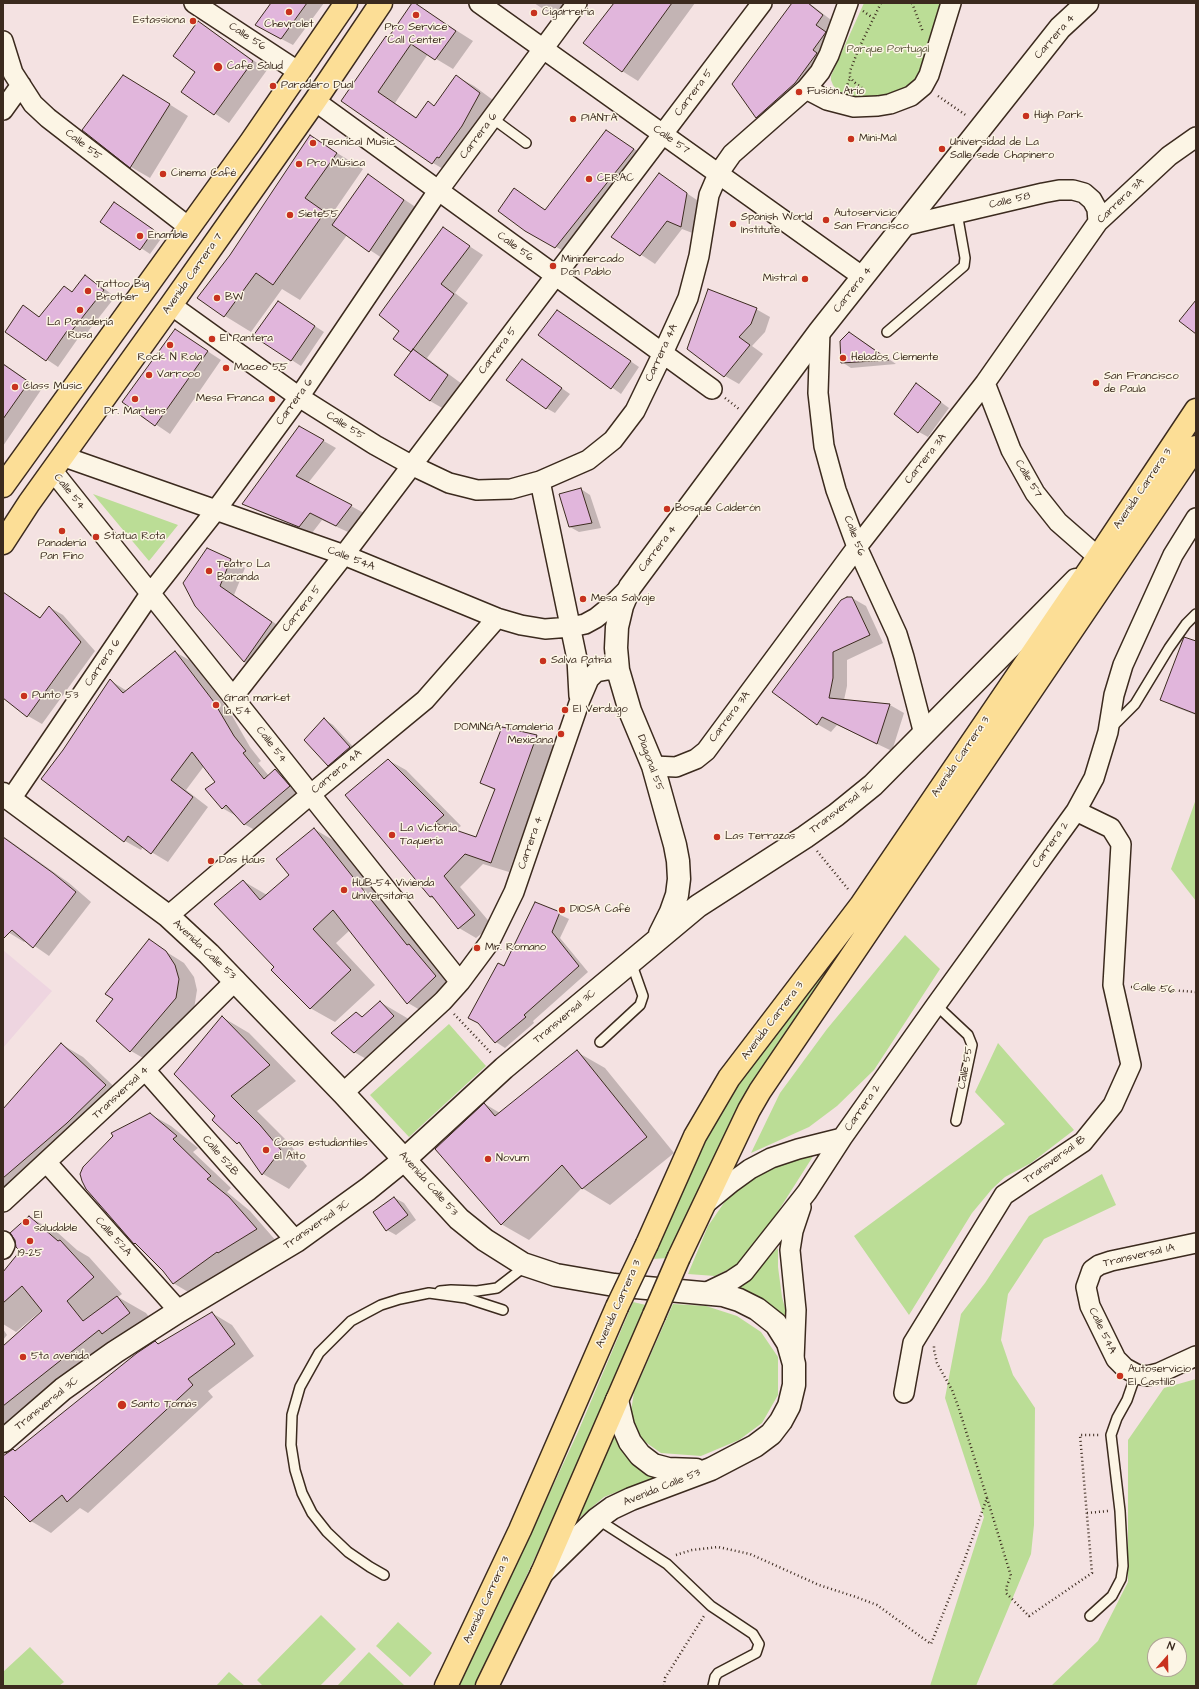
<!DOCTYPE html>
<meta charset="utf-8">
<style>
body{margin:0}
#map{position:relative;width:1199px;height:1689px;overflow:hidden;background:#f4e2e2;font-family:"Architects Daughter",sans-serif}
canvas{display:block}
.frame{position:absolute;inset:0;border:4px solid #3b2a1e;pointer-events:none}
.north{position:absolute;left:1147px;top:1637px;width:40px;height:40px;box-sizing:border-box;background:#fcf5e5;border:1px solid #afa495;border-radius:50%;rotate:20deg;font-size:11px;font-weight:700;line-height:16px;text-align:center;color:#3b2a1e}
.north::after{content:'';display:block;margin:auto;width:14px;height:18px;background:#c8321e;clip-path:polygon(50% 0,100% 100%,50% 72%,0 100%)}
</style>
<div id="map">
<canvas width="1199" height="1689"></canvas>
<div class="frame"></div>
<div class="north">N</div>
</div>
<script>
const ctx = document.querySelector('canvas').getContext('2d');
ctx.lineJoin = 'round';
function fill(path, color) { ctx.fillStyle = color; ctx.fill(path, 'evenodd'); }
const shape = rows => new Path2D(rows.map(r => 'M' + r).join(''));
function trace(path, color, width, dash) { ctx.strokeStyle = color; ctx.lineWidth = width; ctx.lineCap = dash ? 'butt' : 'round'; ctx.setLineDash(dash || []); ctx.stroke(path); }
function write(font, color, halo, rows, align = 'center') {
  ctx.font = font + ' "Architects Daughter",sans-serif'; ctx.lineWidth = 3; ctx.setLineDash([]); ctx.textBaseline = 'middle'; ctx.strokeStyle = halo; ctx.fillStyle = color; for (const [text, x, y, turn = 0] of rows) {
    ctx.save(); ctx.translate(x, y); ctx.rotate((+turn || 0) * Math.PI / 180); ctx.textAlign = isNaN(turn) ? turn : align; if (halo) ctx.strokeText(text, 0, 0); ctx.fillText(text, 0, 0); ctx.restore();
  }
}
fill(shape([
 [3,950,52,991,3,1048]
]), '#eed5e0');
fill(shape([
 [864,3,945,3,920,78,896,95,864,100,838,91,833,85,831,80,831,76],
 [93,494,178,525,149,561],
 [1196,799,1196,901,1171,869],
 [876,902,745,1095,721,1142,668,1258,652,1259,700,1147,735,1088],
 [905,935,940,969,874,1070,837,1106,809,1127,751,1153,780,1093,827,1029],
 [449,1024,486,1066,409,1137,370,1095],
 [998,1043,1074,1130,1031,1163,1005,1177,992,1189,972,1213,909,1315,854,1236,1005,1124,975,1092],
 [817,1150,756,1246,735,1266,715,1276,688,1274,708,1226,728,1197,750,1177,789,1158],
 [1102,1174,1116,1205,1044,1239,1008,1294,1001,1340,1013,1375,1035,1408,1034,1525,1031,1554,976,1686,930,1686,984,1517,945,1398,961,1314,985,1283,1029,1216],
 [778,1248,778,1267,782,1297,790,1326,761,1299,737,1286],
 [633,1302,646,1305,588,1444,475,1686,458,1686,492,1617,578,1432],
 [673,1304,706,1306,737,1316,761,1332,778,1357,778,1395,762,1423,739,1440,701,1456,661,1453,638,1437,630,1418,634,1392],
 [1196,1379,1196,1686,1051,1686,1098,1641,1128,1582,1128,1440,1164,1388],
 [1155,1645,1179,1645,1179,1669,1155,1669],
 [614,1436,624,1454,638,1469,658,1480,627,1488,604,1497,577,1520],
 [321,1615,356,1649,320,1686,263,1686,257,1680],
 [398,1622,432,1653,410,1677,376,1646],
 [30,1647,64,1682,59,1686,3,1686,3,1672],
 [369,1652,404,1685,403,1686,337,1686],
 [229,1672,245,1686,216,1686]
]), '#bbdd96');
fill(shape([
 [272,3,324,3,293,45,268,32],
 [413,3,473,41,453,69,428,54,395,103,417,118,435,107,456,76,474,86,497,103,450,173,433,163,343,101,389,39],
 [534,3,572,3,560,20],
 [615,3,695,3,638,81,622,71,585,43],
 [793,3,809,3,835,23,808,90,769,124,757,117],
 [198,23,212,31,267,70,229,123,183,92,197,72],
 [142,87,188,116,150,178,131,167,83,130],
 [607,132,647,157,569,254,525,230,514,189,546,210],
 [311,137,363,169,332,214,338,219,369,176,417,208,382,258,347,235,300,300,282,289,251,332,225,316,199,298,231,256],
 [659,175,700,202,695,234,682,229,655,264,613,236],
 [124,209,163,236,150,254,102,222],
 [443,229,483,255,455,293,468,303,427,358,462,384,444,409,430,401,396,375,412,352,401,330],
 [86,277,97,283,115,297,82,339,79,337,58,367,6,332,23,307,40,317,64,287,73,292],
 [278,302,324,332,301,366,254,336],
 [756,309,770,317,765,332,752,346,763,354,739,384,725,376,688,348],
 [557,311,639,367,621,394,540,335],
 [175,330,221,360,170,434,123,402],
 [858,338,896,364,851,368,842,362],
 [522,360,570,394,555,413,546,408],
 [3,363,41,390,3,446],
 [916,384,949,408,928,437,919,432],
 [299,427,336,448,308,483,364,513,348,532,322,520,312,533,255,510,243,503],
 [581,489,590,495,601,528,579,532,570,527],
 [230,560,245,568,234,595,286,631,258,670,244,662,196,605],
 [3,592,41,618,49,607,63,615,95,651,42,724,28,716,3,697],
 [852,598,866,606,883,643,847,660,847,686,844,700,890,705,904,713,892,751,837,725,831,732,817,724,773,692],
 [1196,642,1196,715,1175,707,1161,699],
 [175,652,191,661,230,712,250,747,261,761,258,763,269,776,275,771,291,780,305,796,260,833,244,824,238,817,222,808,216,782,204,766,186,790,208,807,168,862,143,847,141,850,125,841,42,779,64,750,111,681,127,691],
 [324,719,333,725,358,752,338,770,329,765],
 [503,728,537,736,554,746,509,872,483,864,460,887,492,925,476,938,459,928,436,900,430,897,388,760,406,770,461,826,455,830,477,838,496,791,482,783],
 [314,829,338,843,460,991,432,1017,408,1003,350,930,336,943,375,985,335,1022,310,1008,276,967,243,881,267,895,290,875],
 [3,836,69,883,91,902,49,956,26,940,24,942,3,929],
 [535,903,569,919,560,938,588,972,533,1021,534,1023,505,1048,496,1042,504,967],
 [149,941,184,963,194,977,197,990,194,1009,150,1062,131,1051,114,998],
 [380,1002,407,1018,421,1033,382,1068,354,1052,356,1013,364,1017],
 [222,1017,249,1033,296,1081,257,1111,287,1141,307,1166,289,1189,263,1174,243,1146,238,1143,217,1116],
 [61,1044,83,1057,127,1099,89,1135,3,1210,3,1110],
 [577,1052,605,1068,674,1153,610,1205,582,1188,529,1240,501,1224,485,1104,500,1113],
 [150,1114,171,1126,198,1148,193,1152,231,1188,227,1192,250,1211,277,1242,195,1296,173,1283],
 [395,1198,404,1203,416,1220,396,1235,387,1230],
 [29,1217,58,1233,77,1250,89,1257,122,1294,118,1297,146,1313,158,1329,3,1448,3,1346,42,1313,41,1311,16,1332,3,1324,3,1273,21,1251],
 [212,1313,232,1325,254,1356,208,1391,213,1397,88,1513,80,1508,51,1533,31,1521,3,1494,3,1457,16,1452,156,1342,160,1345],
 [3,1329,7,1335,3,1340]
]), '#0003');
const building = shape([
 [271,3,307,3,281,39,255,25,271,3],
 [412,3,415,3,456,31,435,60,411,44,378,92,416,118,428,101,434,106,456,75,480,93,462,126,439,158,437,157,432,164,341,101,386,36,388,38,412,3],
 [614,3,672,3,622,72,583,43,614,3],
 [792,3,808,3,823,15,816,25,826,32,813,50,817,53,795,83,756,118,732,84,792,3],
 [198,21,253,61,214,115,181,92,195,72,173,56,198,21],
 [123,75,170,104,130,168,82,130,123,75],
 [606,130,634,149,555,248,525,231,498,211,514,188,545,210,606,130],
 [310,135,337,153,305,198,325,212,273,285,256,273,224,317,197,298,230,255,310,135],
 [659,173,687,193,681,227,667,221,640,256,611,237,659,173],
 [368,174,404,200,369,252,332,225,368,174],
 [114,202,154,230,140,250,100,222,114,202],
 [443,227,470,246,441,284,454,294,411,352,393,339,399,331,379,315,443,227],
 [85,275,104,290,70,333,67,331,46,361,5,332,23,305,39,317,64,286,72,292,85,275],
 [708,289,757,308,751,324,739,337,750,345,724,377,687,349,708,289],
 [1196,300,1196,334,1179,321,1196,300],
 [278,301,315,326,291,361,253,336,278,301],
 [557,310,631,361,611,389,538,335,557,310],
 [175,329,208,351,155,426,122,402,175,329],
 [849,332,889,360,841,363,840,341,849,332],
 [413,349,448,375,430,401,394,375,413,349],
 [522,359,562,388,546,409,506,380,522,359],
 [3,364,29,382,3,419,3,364],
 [916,383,941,402,918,433,894,414,916,383],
 [299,426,324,440,296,476,352,505,336,526,310,513,299,527,242,504,299,426],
 [581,488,592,523,569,527,559,494,581,488],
 [207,548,231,559,220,586,272,622,244,662,195,606,183,583,207,548],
 [3,592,40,618,49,606,81,642,27,717,3,698,3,592],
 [847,597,852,597,870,635,833,652,833,678,829,698,890,704,877,744,822,717,817,725,772,692,841,600,847,597],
 [1184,637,1196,641,1196,714,1160,700,1184,637],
 [175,651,214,702,234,736,246,751,243,753,264,779,275,769,290,786,244,825,226,805,222,809,205,789,215,782,192,752,171,780,193,797,151,854,128,836,124,842,41,779,63,750,110,679,123,693,175,651],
 [324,718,350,747,328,766,304,740,324,718],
 [502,727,537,735,491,863,465,854,444,876,475,915,458,929,432,896,430,897,345,795,388,759,444,815,435,823,476,837,495,789,480,783,502,727],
 [314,828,407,945,409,944,436,976,407,1004,333,910,313,929,351,970,310,1009,271,970,274,967,214,904,243,880,260,900,289,875,276,859,314,828],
 [3,837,53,873,76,892,33,948,12,930,3,939,3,837],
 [535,902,560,912,552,932,579,966,524,1015,526,1017,495,1043,478,1023,468,1018,498,963,504,966,535,902],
 [149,939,166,951,175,965,179,979,176,998,130,1052,96,1021,113,999,105,994,149,939],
 [380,1001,394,1016,354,1053,331,1033,356,1012,362,1017,380,1001],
 [222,1016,270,1065,231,1096,260,1125,281,1150,262,1175,239,1142,237,1144,212,1120,215,1116,174,1074,222,1016],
 [61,1043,106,1085,67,1123,3,1178,3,1109,61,1043],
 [577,1050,647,1137,582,1189,562,1165,501,1225,435,1149,484,1103,495,1116,577,1050],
 [150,1113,177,1136,173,1139,211,1176,207,1179,229,1197,257,1229,218,1253,217,1252,173,1284,163,1271,135,1243,134,1244,86,1189,82,1181,80,1174,83,1167,113,1136,111,1133,150,1113],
 [394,1197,408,1215,386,1231,373,1212,394,1197],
 [29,1216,58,1241,60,1240,94,1277,67,1301,83,1321,117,1296,130,1313,102,1334,99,1330,3,1406,3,1346,42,1311,22,1286,3,1303,3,1272,20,1251,16,1247,15,1240,10,1233,29,1216],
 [212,1312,235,1344,188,1379,193,1385,67,1502,62,1495,30,1522,3,1495,3,1456,13,1449,15,1451,137,1353,155,1341,158,1344,212,1312]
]);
fill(building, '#e1b6dc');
trace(building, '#3b2a1e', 1);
const lane = shape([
 [492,118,526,143],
 [887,332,964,266,965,258,957,213],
 [1111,728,1135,704,1169,648,1186,624,1196,614],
 [936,1005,968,1035,972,1045,956,1121],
 [600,1042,640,1005,643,996,631,962],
 [440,1291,451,1290,477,1291,497,1288,519,1271,523,1264],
 [597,1519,667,1564,711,1606,753,1634,759,1644,756,1653,718,1673,715,1677,713,1686],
 [384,1575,370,1567,348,1552,327,1532,312,1513,302,1493,295,1470,291,1445,292,1415,300,1387,319,1353,351,1321,381,1305,400,1299,429,1293,466,1298,503,1310],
 [1090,1616,1112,1596,1121,1579,1123,1566,1120,1511,1111,1435,1117,1418,1127,1400,1136,1374]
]);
const street = shape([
 [194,3,299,72],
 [479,3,863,277],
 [3,41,13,73,33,104,48,118,190,228],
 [806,89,827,100,854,107,878,106,890,104,911,96,923,86,929,75,951,3],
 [315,101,712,389],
 [3,110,21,85],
 [903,226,1043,193,1059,190,1073,190,1084,193,1092,200,1097,209,1098,222],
 [171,305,299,397,375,445,411,465,449,483,477,490,511,489,540,481,588,460,613,440,635,411,663,353,688,298,699,256,709,195,718,174,732,154,806,89,820,72,829,55,848,3],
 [820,331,818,393,824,446,836,490,857,547,897,634,904,657,924,734],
 [985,383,1011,450,1035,493,1058,522,1098,557],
 [62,456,344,555,497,618,521,625,545,629,571,627,585,624,596,618,612,605,629,588],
 [52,470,460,982],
 [540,481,577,659,579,696],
 [233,697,344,555,762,3],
 [653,766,676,767,696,759,706,751,857,547,985,383,1098,222,1169,156,1196,137],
 [11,799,150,594,216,510,299,397,438,191,577,3],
 [168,916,310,795,425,700,497,618],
 [145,1070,296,1241],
 [343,1093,443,1001,460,982,489,943,514,892,580,700,589,679,596,672,607,670,618,670],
 [47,1163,179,1311],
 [3,1202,145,1070,236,980],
 [704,1205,732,1182,750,1169,771,1158,798,1149,842,1138],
 [3,1241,5,1245,3,1249],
 [1196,1243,1111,1261,1099,1265,1092,1270,1086,1287,1090,1306,1116,1359,1125,1368,1136,1374,1147,1376,1159,1373,1196,1356],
 [705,1293,732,1280,744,1272,807,1192,842,1138,936,1005,1076,811,1094,778,1108,732,1114,695,1123,665,1173,555,1196,518],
 [794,1360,796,1310,790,1250,793,1231,801,1207],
 [904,1393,913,1343,1004,1195,1083,1142,1113,1105,1131,1065,1113,985,1121,844,1111,828,1076,811]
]);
const secondary = shape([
 [3,794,168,916,209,954,343,1093,459,1219,485,1240,523,1264,556,1275,614,1285,723,1295,739,1300,757,1309,776,1324,788,1343,794,1364,794,1385,789,1406,781,1421,771,1434,755,1446,711,1469,631,1499,612,1508,597,1519,542,1573],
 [660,934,671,912,677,895,679,879,678,861,675,845,653,766,630,711,618,670,616,648,617,627,622,606,630,587,820,331,1060,28,1087,3],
 [617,1400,623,1426,630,1442,640,1455,653,1465,668,1469,696,1470],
 [3,1441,63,1389,115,1352,179,1311,296,1241,368,1189,405,1159,504,1068,698,906,805,837,836,815,873,785,1076,580]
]);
const primary = shape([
 [3,486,250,143,346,3],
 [3,543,29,503,171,305,315,101,381,3],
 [647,1244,695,1136,729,1078,861,905,1098,557,1196,410],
 [679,1257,749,1110,760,1091,1196,447],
 [446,1686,520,1530,617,1307],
 [487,1686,542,1573,654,1315]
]);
trace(lane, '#3b2a1e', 12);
trace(street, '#3b2a1e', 22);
trace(secondary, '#3b2a1e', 25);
trace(primary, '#3b2a1e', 25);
trace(shape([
 [912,3,923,32],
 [863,11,873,18],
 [846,88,850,78],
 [862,88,854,82,850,77,850,71,859,48,881,3],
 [938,96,967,116],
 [725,398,739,409],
 [817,851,848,889],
 [1131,987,1196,992],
 [454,1014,492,1054],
 [987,1498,1011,1576,1007,1585,1006,1593,1029,1616,1092,1573,1080,1435,1099,1435],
 [1087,1513,1108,1511],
 [676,1555,692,1550,718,1547,750,1554,819,1585,856,1597,877,1605,931,1644,964,1561,987,1498,959,1409,952,1390,937,1363,934,1350,934,1344],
 [664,1686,665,1678,704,1616]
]), '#3b2a1e', 2.5, [1, 3]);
trace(lane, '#fcf5e5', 9);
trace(street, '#fcf5e5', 19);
trace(secondary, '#fcf5e5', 22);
trace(primary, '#fcde96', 22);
const primaryBridge = shape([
 [617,1307,647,1244],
 [654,1315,679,1257]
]);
trace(primaryBridge, '#3b2a1e', 25, []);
trace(primaryBridge, '#fcde96', 22);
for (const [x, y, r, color] of [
 [289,12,4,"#c8321e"],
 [534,13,4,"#c8321e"],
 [416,15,4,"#c8321e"],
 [193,21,4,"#c8321e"],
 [218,67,5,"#c8321e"],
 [273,86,4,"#c8321e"],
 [799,92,4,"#c8321e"],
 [1026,116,4,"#c8321e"],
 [573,119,4,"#c8321e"],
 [851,139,4,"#c8321e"],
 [313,143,4,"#c8321e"],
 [942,149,4,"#c8321e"],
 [299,164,4,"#c8321e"],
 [163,174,4,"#c8321e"],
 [589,179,4,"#c8321e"],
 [290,215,4,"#c8321e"],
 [826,220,4,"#c8321e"],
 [733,224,4,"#c8321e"],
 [140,236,4,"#c8321e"],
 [553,266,4,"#c8321e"],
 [805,279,4,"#c8321e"],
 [88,291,4,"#c8321e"],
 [217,298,4,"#c8321e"],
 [80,310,4,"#c8321e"],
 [212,339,4,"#c8321e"],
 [170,345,4,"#c8321e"],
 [843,358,4,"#c8321e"],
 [226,368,4,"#c8321e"],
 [149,375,4,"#c8321e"],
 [1096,383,4,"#c8321e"],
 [15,387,4,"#c8321e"],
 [135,399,4,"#c8321e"],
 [272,399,4,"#c8321e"],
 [667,509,4,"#c8321e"],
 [62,531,4,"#c8321e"],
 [96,537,4,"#c8321e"],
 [209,571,4,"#c8321e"],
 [583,599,4,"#c8321e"],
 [543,661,4,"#c8321e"],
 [24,696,4,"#c8321e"],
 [216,705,4,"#c8321e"],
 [565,710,4,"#c8321e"],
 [561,734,4,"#c8321e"],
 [392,835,4,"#c8321e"],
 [717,837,4,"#c8321e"],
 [211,861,4,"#c8321e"],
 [344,890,4,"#c8321e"],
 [562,910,4,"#c8321e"],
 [477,948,4,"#c8321e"],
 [266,1150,4,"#c8321e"],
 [488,1159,4,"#c8321e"],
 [26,1222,4,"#c8321e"],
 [30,1241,4,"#c8321e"],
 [23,1357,4,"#c8321e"],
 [1120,1376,4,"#c8321e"],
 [122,1405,5,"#c8321e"]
]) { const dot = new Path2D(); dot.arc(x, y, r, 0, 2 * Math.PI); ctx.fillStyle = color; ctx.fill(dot); trace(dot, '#fcf5e5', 1.5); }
write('11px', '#3b2a1e', '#fcf5e5', [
 ["Cigarreria",542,13],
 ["Estassiona",185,21,"right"],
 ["Chevrolet",289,25,"center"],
 ["Pro Service",416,28,"center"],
 ["Call Center",416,41,"center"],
 ["Cafe Salud",227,67],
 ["Paradero Dual",281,86],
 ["Fusión Ario",807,92],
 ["High Park",1034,116],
 ["PIANTA",581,119],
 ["Mini-Mal",859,139],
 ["Tecnical Music",321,143],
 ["Universidad de La",950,143],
 ["Salle sede Chapinero",950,156],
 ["Pro Música",307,164],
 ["Cinema Café",171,174],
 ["CERAC",597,179],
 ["Autoservicio",834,214],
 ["San Francisco",834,227],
 ["Siete55",298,215],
 ["Spanish World",741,218],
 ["Institute",741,231],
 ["Enamble",148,236],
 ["Minimercado",561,260],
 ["Don Pablo",561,273],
 ["Mistral",797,279,"right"],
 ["Tattoo Big",96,285],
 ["Brother",96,298],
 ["BW",225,298],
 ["La Panaderia",80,323,"center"],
 ["Rusa",80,336,"center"],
 ["El Pantera",220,339],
 ["Rock N Rola",170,358,"center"],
 ["Helados Clemente",851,358],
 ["Maceo 55",234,368],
 ["Varrooo",157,375],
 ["San Francisco",1104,377],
 ["de Paula",1104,390],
 ["Class Music",23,387],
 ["Mesa Franca",264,399,"right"],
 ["Dr. Martens",135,412,"center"],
 ["Bosque Calderón",675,509],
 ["Statua Rota",104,537],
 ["Panadería",62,544,"center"],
 ["Pan Fino",62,557,"center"],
 ["Teatro La",217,565],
 ["Baranda",217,578],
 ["Mesa Salvaje",591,599],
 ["Salva Patria",551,661],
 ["Punto 53",32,696],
 ["Gran market",224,699],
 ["la 54",224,712],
 ["El Verdugo",573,710],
 ["DOMINGA Tamaleria",553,728,"right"],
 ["Mexicana",553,741,"right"],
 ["La Victoria",400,829],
 ["Taquería",400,842],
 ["Las Terrazas",725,837],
 ["Das Haus",219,861],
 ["HUB-54 Vivienda",352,884],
 ["Universitaria",352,897],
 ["DIOSA Café",570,910],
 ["Mr. Romano",485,948],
 ["Casas estudiantiles",274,1144],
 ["el Alto",274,1157],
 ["Novum",496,1159],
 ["El",34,1216],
 ["saludable",34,1229],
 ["19-25",30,1254,"center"],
 ["5ta avenida",31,1357],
 ["Autoservicio",1128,1370],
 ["El Castillo",1128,1383],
 ["Santo Tomás",131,1405]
], 'left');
write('11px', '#3b2a1e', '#fcf5e5', [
 ["Calle 56",247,37,33],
 ["Carrera 4",1055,37,-49],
 ["Carrera 5",694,93,-53],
 ["Carrera 6",479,136,-53],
 ["Calle 57",671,140,35],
 ["Calle 55",83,145,38],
 ["Calle 58",1010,201,-13],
 ["Carrera 3A",1121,201,-44],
 ["Calle 56",515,247,36],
 ["Avenida Carrera 7",193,274,-55],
 ["Carrera 4",853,290,-52],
 ["Carrera 5",498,351,-53],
 ["Carrera 4A",662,353,-65],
 ["Carrera 6",295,402,-54],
 ["Calle 55",345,426,32],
 ["Carrera 3A",926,459,-52],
 ["Calle 57",1028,479,59],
 ["Avenida Carrera 3",1143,489,-56],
 ["Calle 54",69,492,51],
 ["Calle 56",854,536,69],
 ["Carrera 4",658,549,-53],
 ["Calle 54A",351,559,21],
 ["Carrera 5",302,609,-52],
 ["Carrera 6",103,663,-56],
 ["Carrera 3A",730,717,-53],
 ["Calle 54",271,745,52],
 ["Avenida Carrera 3",961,757,-56],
 ["Diagonal 55",650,763,70],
 ["Carrera 4A",337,772,-40],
 ["Transversal 3C",842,808,-38],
 ["Carrera 4",531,843,-71],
 ["Carrera 2",1051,845,-54],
 ["Avenida Calle 53",204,950,43],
 ["Calle 56",1154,989,4],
 ["Transversal 3C",565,1017,-40],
 ["Avenida Carrera 3",773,1021,-53],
 ["Calle 55",966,1068,-80],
 ["Transversal 4",121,1093,-43],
 ["Carrera 2",863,1108,-55],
 ["Calle 52B",220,1156,49],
 ["Transversal 1B",1055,1160,-36],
 ["Avenida Calle 53",428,1184,48],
 ["Transversal 3C",317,1225,-35],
 ["Calle 52A",113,1237,48],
 ["Transversal 1A",1139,1256,-13],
 ["Avenida Carrera 3",619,1304,-66],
 ["Calle 54A",1102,1331,64],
 ["Transversal 3C",47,1404,-39],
 ["Avenida Calle 53",662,1488,-22],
 ["Avenida Carrera 3",487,1600,-65]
]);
write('11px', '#5b573c', '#fcf5e5', [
 ["Parque Portugal",888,50]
]);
</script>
